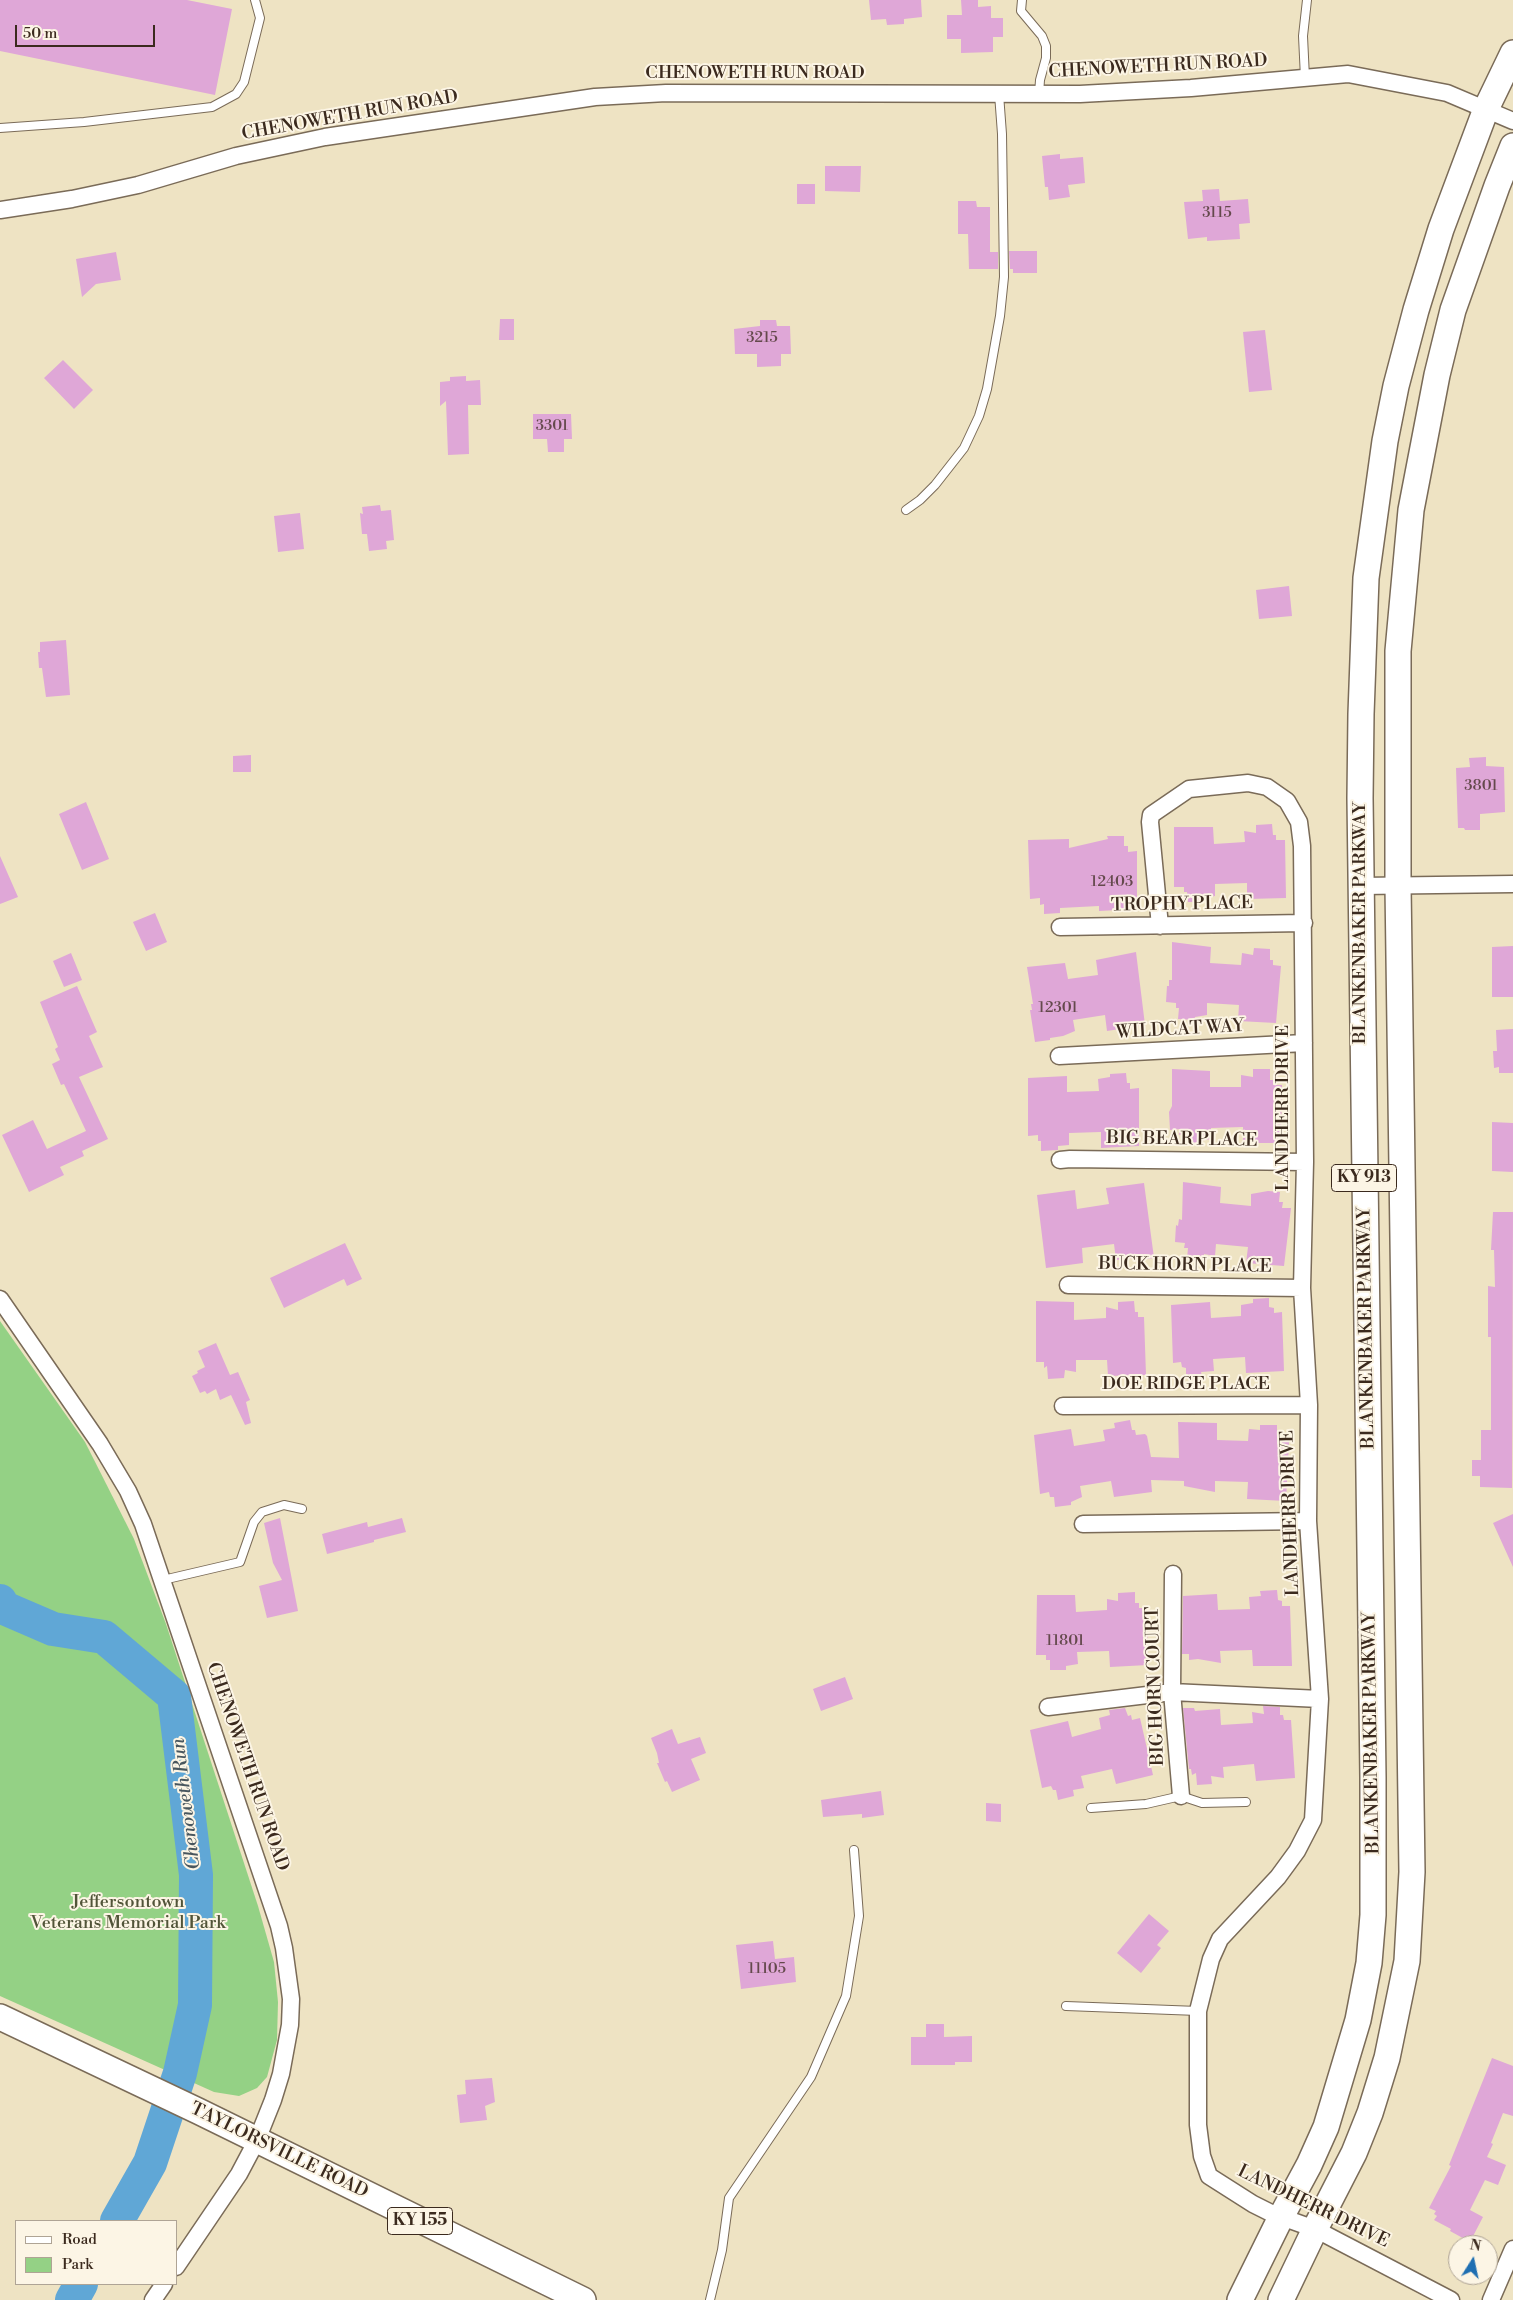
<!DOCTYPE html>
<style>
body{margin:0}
#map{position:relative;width:1513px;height:2300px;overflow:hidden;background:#eee3c3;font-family:"Libre Bodoni",serif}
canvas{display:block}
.legend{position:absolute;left:15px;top:2220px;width:162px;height:65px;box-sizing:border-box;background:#fcf5e5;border:1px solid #afa495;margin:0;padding:6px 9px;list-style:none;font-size:15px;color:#3b2a1e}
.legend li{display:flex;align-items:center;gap:10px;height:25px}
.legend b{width:25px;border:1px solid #afa495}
.north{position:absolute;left:1448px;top:2235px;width:50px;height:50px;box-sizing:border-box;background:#fcf5e5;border:1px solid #afa495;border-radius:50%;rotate:10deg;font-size:14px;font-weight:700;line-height:20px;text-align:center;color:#3b2a1e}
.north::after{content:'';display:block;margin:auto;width:18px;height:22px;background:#1f6fb2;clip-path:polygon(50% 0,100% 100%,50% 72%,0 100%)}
.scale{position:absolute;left:15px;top:25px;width:140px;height:22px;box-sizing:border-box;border:2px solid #3b2a1e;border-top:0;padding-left:6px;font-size:15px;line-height:18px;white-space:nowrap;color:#3b2a1e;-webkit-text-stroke:4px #fcf5e5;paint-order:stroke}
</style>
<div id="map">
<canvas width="1513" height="2300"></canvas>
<ul class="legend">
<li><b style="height:6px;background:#fff"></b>Road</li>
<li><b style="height:14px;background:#94d185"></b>Park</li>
</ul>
<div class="north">N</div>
<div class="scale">50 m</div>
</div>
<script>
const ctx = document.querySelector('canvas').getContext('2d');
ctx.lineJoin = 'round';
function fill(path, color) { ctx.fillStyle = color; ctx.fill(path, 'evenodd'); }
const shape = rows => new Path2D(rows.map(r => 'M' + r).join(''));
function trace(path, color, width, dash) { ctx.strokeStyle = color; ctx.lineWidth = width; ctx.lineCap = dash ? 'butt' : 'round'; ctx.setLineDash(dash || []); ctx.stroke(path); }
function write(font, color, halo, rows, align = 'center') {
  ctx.font = font + ' "Libre Bodoni",serif'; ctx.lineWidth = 4; ctx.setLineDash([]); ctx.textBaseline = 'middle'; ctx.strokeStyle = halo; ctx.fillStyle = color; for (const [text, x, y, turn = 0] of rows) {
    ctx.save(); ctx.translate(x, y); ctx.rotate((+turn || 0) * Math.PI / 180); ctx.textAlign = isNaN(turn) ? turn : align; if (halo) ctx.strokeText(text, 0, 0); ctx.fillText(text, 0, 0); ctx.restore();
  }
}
fill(shape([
 [0,1321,85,1442,134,1539,166,1624,258,1906,274,1962,278,2002,277,2040,267,2077,257,2088,239,2096,214,2092,0,1996]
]), '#94d185');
trace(shape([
 [0,1601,4,1608,53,1629,104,1637,174,1696,196,1875,195,2005,180,2073,150,2163,117,2221],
 [72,2300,81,2284]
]), '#60a7d6', 34);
fill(shape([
 [0,0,187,0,232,9,215,95,0,51],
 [869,0,921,0,922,17,904,19,904,24,887,25,886,19,871,20],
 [961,0,978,0,978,7,991,6,991,18,1003,18,1003,37,993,37,993,52,961,53,961,39,947,39,947,15,962,15],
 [1060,154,1060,159,1083,157,1085,183,1068,185,1070,197,1049,200,1048,187,1045,187,1042,156],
 [825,166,861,166,860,192,825,191],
 [797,184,815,184,815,204,797,204],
 [1219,189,1220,201,1248,199,1250,223,1239,224,1240,239,1207,241,1207,237,1188,239,1184,202,1203,201,1202,190],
 [958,201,976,201,977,207,990,207,990,252,998,252,998,269,969,269,968,234,958,234],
 [1009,251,1037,251,1037,273,1013,273,1013,269,1010,269],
 [116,252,121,280,96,284,82,297,76,259],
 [500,319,514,319,514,340,499,340],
 [760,320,776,320,777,326,790,326,791,354,781,354,781,366,757,367,757,354,735,354,734,329,760,326],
 [1265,330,1272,390,1249,392,1243,332],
 [63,360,93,390,74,409,44,378],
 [466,376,466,381,480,380,481,405,468,405,469,454,448,455,446,401,440,406,440,382,450,381,450,377],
 [533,414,571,414,572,439,564,439,564,452,548,452,547,439,533,439],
 [380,505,381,511,391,510,394,540,386,541,387,549,369,551,367,534,362,534,360,513,363,514,362,507],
 [300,513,304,549,278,552,274,516],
 [1289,586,1292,616,1259,619,1256,590],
 [66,640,70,695,46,697,42,668,39,668,38,652,40,652,40,642],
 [251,755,251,772,233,772,233,756],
 [1486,757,1486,766,1504,767,1505,812,1480,814,1480,830,1465,830,1464,828,1458,828,1456,768,1470,767,1469,758],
 [86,802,109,859,82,870,59,814],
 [1272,824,1273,835,1276,835,1276,840,1285,840,1286,898,1247,899,1247,883,1215,884,1215,896,1204,898,1204,902,1188,902,1187,892,1184,892,1184,887,1174,887,1174,827,1213,827,1214,844,1245,842,1244,831,1256,833,1256,825],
 [1107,836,1124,836,1124,846,1128,846,1128,852,1137,851,1137,909,1099,911,1099,906,1060,908,1060,913,1044,914,1044,904,1040,905,1040,898,1030,899,1028,840,1069,839,1069,848,1108,839],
 [0,856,18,897,0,904],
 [155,913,167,942,146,951,133,922],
 [1172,942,1211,947,1210,963,1241,965,1242,953,1253,955,1254,948,1270,949,1270,960,1273,960,1273,965,1281,966,1276,1023,1238,1021,1239,1005,1207,1003,1207,1015,1195,1017,1195,1020,1178,1019,1179,1008,1176,1008,1176,1003,1166,1002,1167,986,1169,986,1169,980,1172,980],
 [1513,946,1513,997,1492,997,1492,947],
 [1136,952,1145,1025,1107,1031,1105,1015,1073,1020,1075,1031,1063,1036,1050,1038,1050,1040,1035,1042,1030,1010,1032,1010,1031,1004,1033,1004,1027,967,1065,963,1068,979,1098,975,1096,960],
 [71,953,82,980,64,987,53,961],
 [77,986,97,1032,89,1036,103,1067,79,1077,108,1139,82,1151,84,1156,60,1167,64,1175,29,1192,2,1135,33,1120,47,1149,86,1131,64,1084,61,1085,52,1064,60,1060,55,1049,58,1047,40,1002],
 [1513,1029,1513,1073,1499,1073,1499,1067,1494,1068,1493,1051,1497,1051,1496,1030],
 [1172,1069,1210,1071,1210,1087,1241,1087,1241,1075,1253,1077,1253,1069,1270,1069,1270,1080,1273,1080,1273,1085,1282,1085,1281,1143,1243,1143,1243,1127,1211,1128,1211,1139,1199,1141,1199,1145,1183,1145,1183,1134,1179,1135,1180,1129,1170,1130,1169,1112,1172,1106],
 [1126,1073,1127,1083,1130,1083,1130,1089,1139,1088,1139,1146,1101,1148,1101,1132,1069,1133,1069,1145,1058,1146,1058,1150,1041,1151,1041,1141,1038,1141,1038,1135,1028,1136,1028,1078,1067,1076,1067,1092,1099,1091,1098,1079,1110,1077,1110,1074],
 [1492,1122,1513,1123,1513,1172,1492,1171],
 [1183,1182,1221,1187,1220,1203,1251,1206,1251,1194,1268,1191,1280,1192,1279,1202,1283,1202,1282,1208,1291,1208,1284,1266,1246,1263,1248,1247,1216,1244,1215,1256,1204,1254,1203,1260,1187,1259,1188,1248,1184,1248,1185,1243,1175,1242,1176,1225,1178,1226,1179,1219,1182,1220],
 [1144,1183,1154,1258,1140,1260,1140,1257,1116,1260,1114,1244,1082,1248,1083,1263,1046,1268,1037,1195,1075,1190,1077,1209,1109,1204,1106,1188],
 [1493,1212,1513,1212,1512,1488,1480,1487,1480,1476,1472,1476,1472,1460,1481,1460,1481,1430,1491,1430,1491,1337,1488,1337,1488,1286,1495,1287,1494,1250,1491,1250],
 [345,1243,362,1279,347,1286,344,1279,284,1308,270,1278],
 [1269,1298,1269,1307,1274,1308,1274,1313,1282,1312,1284,1371,1246,1373,1245,1357,1213,1359,1214,1371,1201,1372,1202,1377,1186,1378,1186,1368,1182,1367,1181,1362,1173,1363,1171,1305,1210,1302,1211,1318,1241,1316,1241,1305,1253,1303,1253,1299],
 [1036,1301,1074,1302,1074,1320,1106,1318,1106,1307,1118,1310,1118,1302,1134,1301,1135,1312,1138,1312,1138,1317,1144,1317,1146,1375,1108,1376,1107,1360,1076,1360,1076,1372,1065,1370,1064,1378,1048,1379,1047,1366,1044,1368,1044,1362,1036,1362],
 [216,1343,230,1375,238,1372,250,1400,246,1402,251,1423,245,1425,231,1395,220,1400,216,1389,207,1394,205,1391,200,1393,192,1376,198,1373,197,1371,205,1367,198,1351],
 [1130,1420,1132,1430,1135,1430,1136,1435,1145,1434,1147,1436,1151,1457,1179,1458,1178,1422,1217,1423,1217,1440,1248,1441,1249,1429,1260,1430,1260,1425,1277,1425,1277,1435,1280,1435,1280,1441,1289,1441,1286,1501,1247,1499,1248,1482,1215,1481,1215,1492,1184,1486,1184,1481,1151,1480,1152,1492,1114,1497,1111,1481,1080,1486,1082,1497,1071,1502,1071,1505,1055,1507,1054,1497,1050,1497,1049,1492,1040,1494,1034,1435,1071,1429,1074,1446,1105,1441,1103,1430,1115,1428,1114,1423],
 [1513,1514,1513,1567,1493,1523],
 [280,1518,298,1611,267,1618,259,1586,282,1580,273,1563,264,1523],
 [402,1518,406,1532,374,1540,374,1542,327,1554,322,1534,367,1522,368,1527],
 [1277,1590,1278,1600,1282,1601,1282,1606,1290,1606,1292,1666,1253,1666,1252,1650,1220,1651,1221,1663,1198,1659,1189,1660,1189,1654,1182,1654,1183,1596,1217,1594,1218,1610,1250,1609,1249,1597,1261,1596,1260,1591],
 [1135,1592,1135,1603,1139,1603,1139,1608,1147,1608,1148,1665,1110,1667,1109,1651,1077,1652,1078,1664,1066,1666,1066,1670,1050,1670,1050,1660,1046,1660,1046,1655,1036,1655,1037,1595,1075,1595,1076,1612,1107,1610,1107,1599,1118,1601,1118,1593],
 [845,1677,853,1699,821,1711,813,1689],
 [1263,1706,1280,1707,1280,1715,1283,1715,1284,1720,1291,1720,1295,1778,1256,1781,1254,1764,1223,1767,1224,1778,1211,1776,1212,1784,1197,1785,1196,1773,1192,1775,1191,1769,1189,1769,1183,1708,1194,1708,1195,1711,1220,1709,1221,1725,1253,1723,1252,1712,1264,1714],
 [1125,1708,1128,1716,1131,1715,1132,1720,1140,1718,1153,1775,1116,1784,1112,1769,1081,1776,1084,1788,1073,1790,1074,1796,1058,1800,1056,1790,1053,1790,1051,1786,1042,1788,1030,1730,1068,1721,1072,1737,1101,1729,1099,1718,1110,1715,1109,1710],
 [672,1729,678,1744,700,1737,706,1753,691,1759,700,1780,672,1792,667,1781,665,1782,657,1763,659,1763,657,1753,651,1738],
 [881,1791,884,1815,862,1818,862,1814,823,1817,821,1800],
 [986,1803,1001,1804,1001,1822,986,1821],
 [1149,1914,1169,1931,1157,1945,1161,1948,1141,1973,1117,1953],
 [773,1941,775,1959,794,1957,796,1982,741,1989,736,1945],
 [926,2024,944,2024,944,2037,972,2036,972,2062,955,2062,955,2065,911,2065,911,2037,926,2037],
 [1492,2058,1513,2066,1513,2116,1503,2113,1491,2143,1493,2144,1487,2157,1506,2165,1498,2185,1485,2180,1470,2210,1483,2217,1470,2242,1450,2231,1451,2229,1434,2220,1437,2216,1434,2214,1436,2211,1429,2208,1451,2166,1449,2165],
 [492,2078,495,2102,485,2106,487,2120,460,2123,457,2095,466,2094,465,2080]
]), '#dfa7d7');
const service = shape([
 [1022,0,1021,11,1042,36,1046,46,1046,58,1040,80,1039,94],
 [1305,78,1303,36,1307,0],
 [0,128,84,122,212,107,236,94,244,82,260,18,255,0],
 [906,510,920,500,935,485,964,448,979,416,987,389,1000,316,1004,277,1002,134,999,94],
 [163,1580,240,1562,254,1522,262,1512,284,1505,302,1509],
 [1091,1808,1146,1804,1181,1796,1202,1803,1246,1802],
 [1066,2006,1198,2011],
 [710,2300,722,2250,729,2198,811,2077,846,1996,859,1916,854,1850]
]);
const minor = shape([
 [0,210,72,199,138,185,236,156,325,137,595,97,666,93,1080,94,1191,88,1348,74,1447,93,1513,121],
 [1361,886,1513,884],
 [1160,926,1150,822,1151,815,1189,789,1248,783,1267,787,1287,801,1299,822,1302,846,1305,1162,1302,1288,1309,1405,1308,1521,1320,1699,1313,1820,1297,1851,1278,1877,1220,1939,1211,1959,1198,2011,1198,2125,1202,2156,1209,2176,1253,2204,1273,2214,1315,2229,1451,2300],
 [1060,927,1304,923],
 [1059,1056,1304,1043],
 [1060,1160,1070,1159,1305,1162],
 [1068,1285,1302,1288],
 [0,1299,100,1444,128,1491,143,1524,279,1926,284,1948,291,1999,290,2025,281,2074,273,2100,257,2140,239,2174,176,2267],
 [1063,1406,1309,1405],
 [1083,1524,1308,1521],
 [1173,1574,1172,1692,1181,1796],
 [1048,1707,1172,1692,1320,1699],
 [153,2300,164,2284],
 [1491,2300,1513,2249]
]);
const primary = shape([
 [0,2017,198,2111,583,2300],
 [1240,2300,1281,2217,1309,2165,1326,2127,1358,2020,1369,1963,1373,1915,1373,1777,1360,798,1361,714,1366,578,1385,441,1396,386,1416,310,1441,229,1486,109,1513,53],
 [1281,2300,1315,2229,1354,2153,1370,2113,1387,2058,1407,1961,1412,1872,1398,886,1398,651,1411,510,1437,375,1453,310,1497,186,1513,146]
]);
trace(service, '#7a6b58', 10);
trace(minor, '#7a6b58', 19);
trace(primary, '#7a6b58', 28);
trace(service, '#fff', 8);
trace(minor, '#fff', 16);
trace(primary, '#fff', 25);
write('15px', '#64494c', null, [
 ["3115",1217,213],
 ["3215",762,338],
 ["3301",552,426],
 ["3801",1481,786],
 ["12403",1112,882],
 ["12301",1058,1008],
 ["11801",1065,1641],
 ["11105",767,1969]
]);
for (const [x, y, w] of [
 [1364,1178,65],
 [420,2221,65]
]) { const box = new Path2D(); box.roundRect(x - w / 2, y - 13.5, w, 27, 4); ctx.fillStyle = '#fcf5e5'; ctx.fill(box); trace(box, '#3b2a1e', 1); }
write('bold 16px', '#3b2a1e', null, [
 ["KY 913",1364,1178],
 ["KY 155",420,2221]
]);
write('18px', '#3b2a1e', '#fcf5e5', [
 ["CHENOWETH RUN ROAD",1158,67,-3],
 ["CHENOWETH RUN ROAD",755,74],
 ["CHENOWETH RUN ROAD",350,116,-10],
 ["TROPHY PLACE",1182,905,-1],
 ["BLANKENBAKER PARKWAY",1361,923,-90],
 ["WILDCAT WAY",1180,1030,-3],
 ["LANDHERR DRIVE",1284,1108,-90],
 ["BIG BEAR PLACE",1182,1140,1],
 ["BUCK HORN PLACE",1185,1266,1],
 ["BLANKENBAKER PARKWAY",1367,1328,-91],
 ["DOE RIDGE PLACE",1186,1385],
 ["LANDHERR DRIVE",1291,1513,-92],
 ["BIG HORN COURT",1156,1686,-92],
 ["BLANKENBAKER PARKWAY",1372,1733,-91],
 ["CHENOWETH RUN ROAD",247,1767,71],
 ["TAYLORSVILLE ROAD",279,2151,26],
 ["LANDHERR DRIVE",1313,2207,26]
]);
write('18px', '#515438', '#fcf5e5', [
 ["Jeffersontown",128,1903],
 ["Veterans Memorial Park",128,1924]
]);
write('italic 19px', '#48565e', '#fcf5e5', [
 ["Chenoweth Run",187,1804,-97]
]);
</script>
